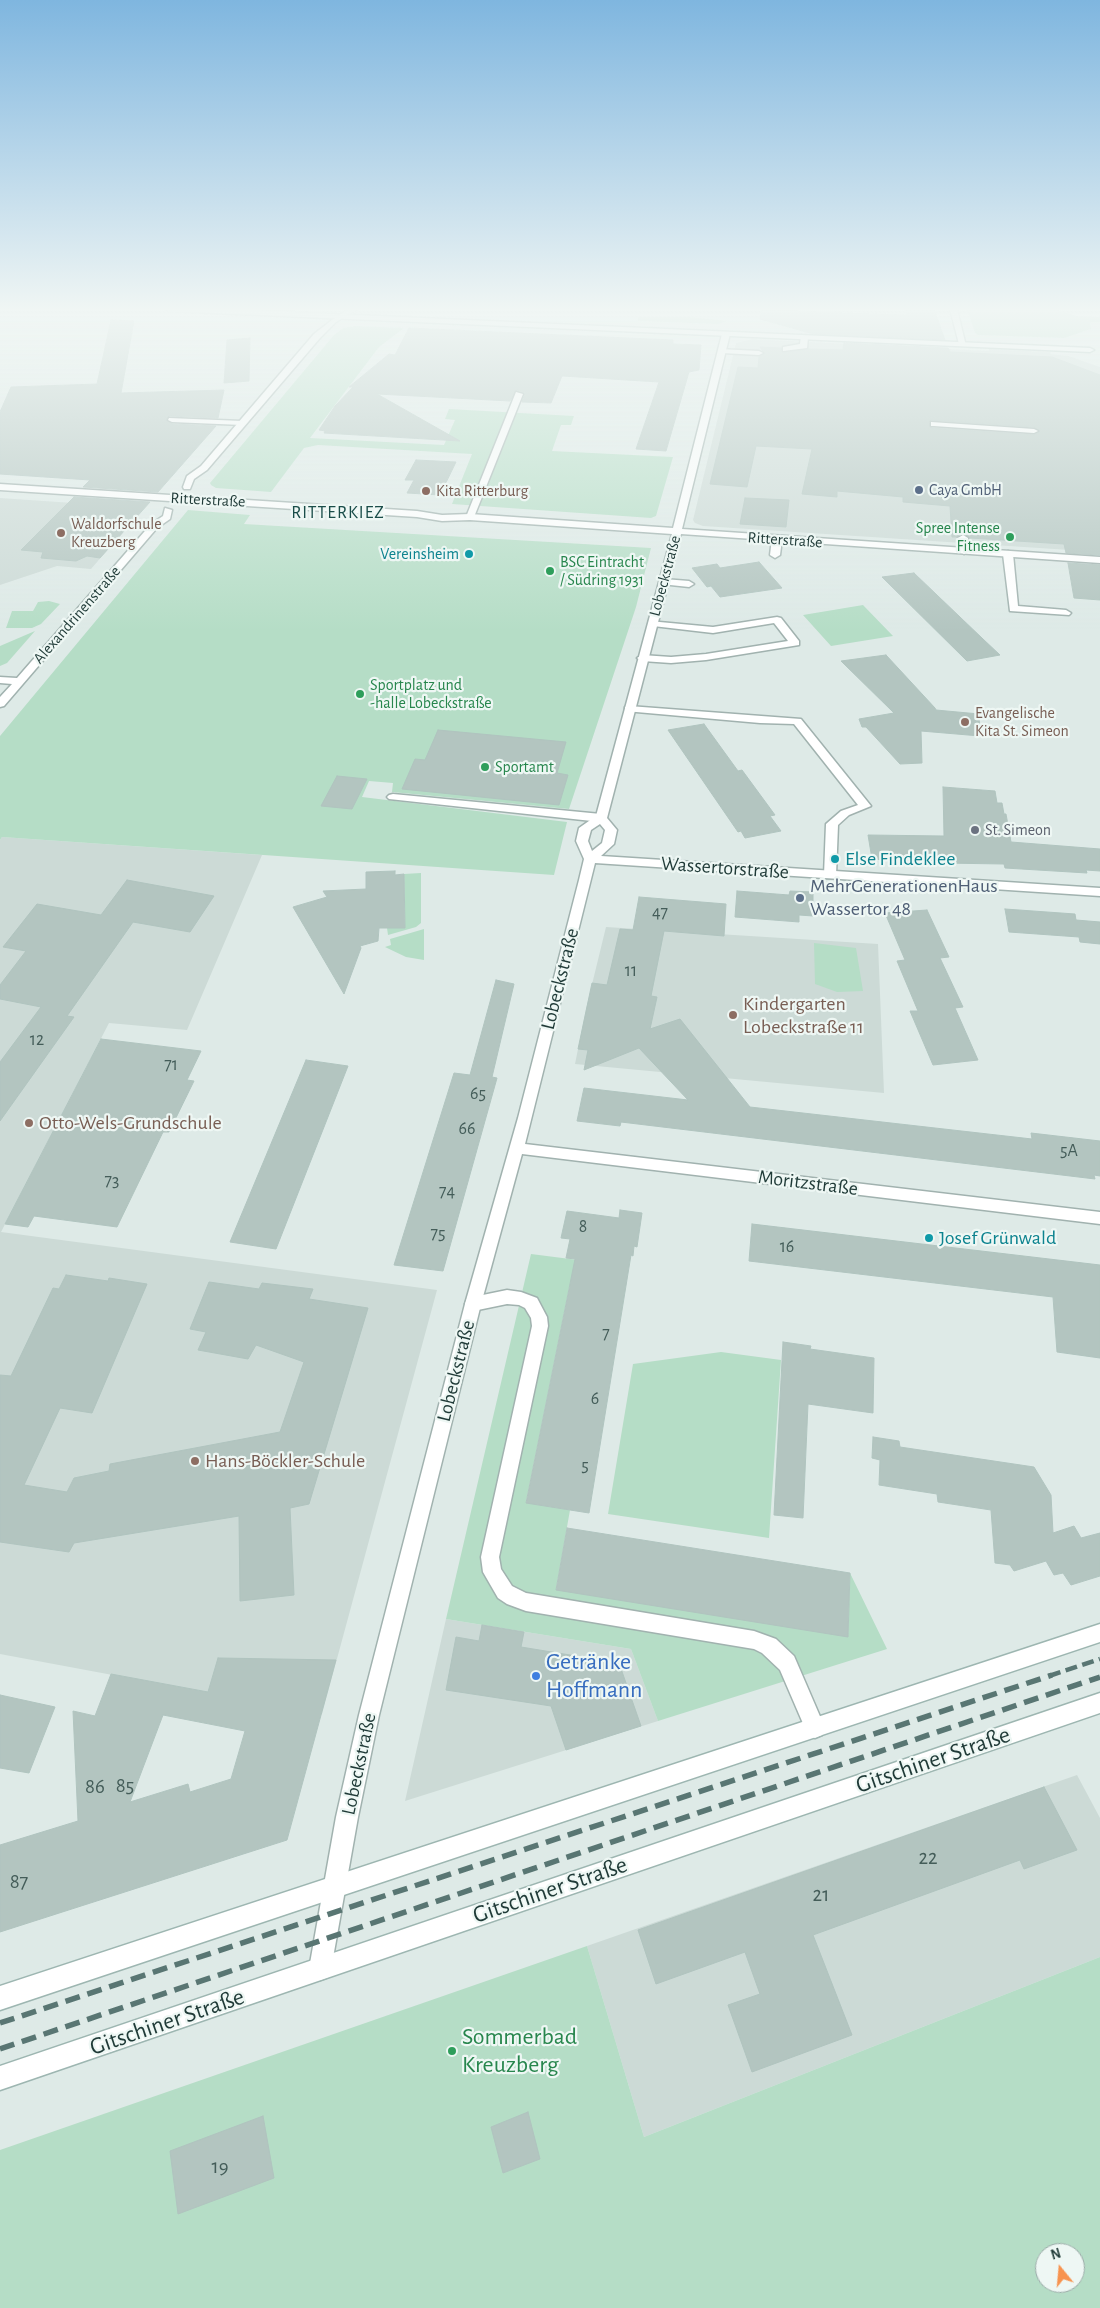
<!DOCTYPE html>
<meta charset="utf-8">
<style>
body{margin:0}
#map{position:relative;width:1100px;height:2308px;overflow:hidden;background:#deeae7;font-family:"Alegreya Sans",sans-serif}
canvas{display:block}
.north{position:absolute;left:1035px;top:2243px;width:50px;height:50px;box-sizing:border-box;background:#eef7f4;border:1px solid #9baba8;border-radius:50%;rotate:343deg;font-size:14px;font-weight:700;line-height:20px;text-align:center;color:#1f3a37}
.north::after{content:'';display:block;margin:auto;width:18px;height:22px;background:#f7934f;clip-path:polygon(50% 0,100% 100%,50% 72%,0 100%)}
</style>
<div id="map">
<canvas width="1100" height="2308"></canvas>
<div class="north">N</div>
</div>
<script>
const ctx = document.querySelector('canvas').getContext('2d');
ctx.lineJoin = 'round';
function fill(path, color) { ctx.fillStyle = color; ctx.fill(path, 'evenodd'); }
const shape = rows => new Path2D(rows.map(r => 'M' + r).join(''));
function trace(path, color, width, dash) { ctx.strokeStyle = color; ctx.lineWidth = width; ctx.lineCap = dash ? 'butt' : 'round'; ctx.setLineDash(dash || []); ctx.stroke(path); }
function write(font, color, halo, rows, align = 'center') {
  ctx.font = font + ' "Alegreya Sans",sans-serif'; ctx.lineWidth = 4.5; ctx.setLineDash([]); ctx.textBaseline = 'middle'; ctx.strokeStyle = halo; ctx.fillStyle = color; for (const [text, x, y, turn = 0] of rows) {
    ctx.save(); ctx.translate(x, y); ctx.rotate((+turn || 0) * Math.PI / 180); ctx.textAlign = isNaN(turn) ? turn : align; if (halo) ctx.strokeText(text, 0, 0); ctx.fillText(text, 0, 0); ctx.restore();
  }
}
fill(shape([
 [752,339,989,351,989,349,1050,352,1051,354,1069,356,1100,367,1100,552,703,526,695,523,693,520,736,343],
 [0,498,88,504,143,509,91,569,57,566,0,585],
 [2,837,262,855,187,1030,109,1023,1,1232,437,1290,322,1714,0,1654,0,840],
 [606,927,878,944,884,1093,575,1064,586,1009],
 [446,1619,631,1649,658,1721,405,1801],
 [1077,1775,1100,1818,1100,1957,644,2137,587,1946]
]), '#ccdad6');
fill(shape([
 [967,309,1053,309,1076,316,1100,317,1100,322,1090,322,1091,329,1064,338,978,335,975,333],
 [638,317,689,317,728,321,717,324,638,321],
 [355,326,404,328,379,347,310,438,444,445,455,420,445,419,449,409,574,416,571,425,561,425,552,451,673,457,656,516,651,518,452,504,472,454,318,445,304,448,271,492,216,488,211,485,210,483,334,335,343,328],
 [188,510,250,515,244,524,651,548,636,607,569,809,392,792,393,783,369,781,362,797,567,822,554,875,2,837,0,840,0,736],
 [49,601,60,604,41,624,32,628,6,628,12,611,33,611,38,602],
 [863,605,893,636,831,646,803,615],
 [35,631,7,663,0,666,0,646],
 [421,873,421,923,416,927,388,935,387,928,405,927,404,874],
 [424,929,424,960,406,957,385,947,391,945,390,939],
 [814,943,856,948,863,991,837,992,815,984],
 [531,1254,578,1260,569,1288,526,1502,570,1510,556,1589,848,1636,850,1573,887,1649,658,1721,631,1649,446,1619],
 [721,1352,781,1360,769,1538,608,1514,633,1364],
 [587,1946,644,2137,1100,1957,1100,2308,0,2308,0,2150],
 [1045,2253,1075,2253,1075,2283,1045,2283]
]), '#b5ddc6');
const building = shape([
 [906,309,934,309,945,340,813,334,760,319,762,310,906,315,906,309],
 [111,320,134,321,121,393,224,390,218,418,169,416,166,419,172,424,216,426,158,492,83,487,90,480,0,474,0,412,11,387,97,384,111,320],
 [409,328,673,340,673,344,701,345,699,370,689,372,666,451,636,449,659,382,562,376,551,403,522,402,525,393,517,390,510,401,377,394,460,441,324,433,325,431,319,430,335,406,353,387,349,387,389,354,395,355,409,328],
 [250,338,249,381,224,383,227,340,250,338],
 [844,343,948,348,950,352,1052,357,1100,375,1100,555,1066,553,1064,544,970,538,964,533,957,537,952,537,950,506,903,502,903,497,837,491,837,497,802,494,812,449,756,446,747,487,710,484,738,367,758,368,759,357,765,354,760,347,781,348,783,353,809,349,843,350,844,343],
 [931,420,1034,427,1040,432,1034,435,931,428,929,422,931,420],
 [416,460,456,462,440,495,407,493,414,480,405,480,416,460],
 [74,497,150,502,100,558,87,556,76,561,41,558,43,552,21,550,74,497],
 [745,498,789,500,786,527,740,524,745,498],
 [759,562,782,588,720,597,711,586,707,587,692,568,717,564,720,568,759,562],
 [1068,563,1100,565,1100,600,1074,598,1068,563],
 [914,573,983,639,1000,655,967,661,882,577,914,573],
 [886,655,935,708,936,710,979,714,980,736,921,731,922,763,900,764,866,727,862,727,859,719,894,713,841,661,886,655],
 [704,724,738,771,742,770,775,815,770,816,781,831,745,838,741,831,738,832,668,730,704,724],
 [438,730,566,742,557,773,568,775,559,805,402,789,415,759,425,760,438,730],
 [337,776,367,779,352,809,321,806,337,776],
 [943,787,995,791,997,803,1002,803,1004,814,1006,814,1011,842,1100,849,1100,871,1086,870,1087,873,1005,868,1004,864,942,863,872,859,868,835,944,836,943,787],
 [395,871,395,875,404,874,405,928,379,928,378,941,360,946,361,948,344,994,293,907,327,897,323,891,366,889,366,872,395,871],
 [127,880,214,896,190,932,133,922,67,1016,74,1017,0,1121,0,1062,41,1007,0,999,0,985,26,951,3,947,37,904,101,915,127,880],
 [737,891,789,895,790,891,813,892,813,916,799,915,799,922,735,917,737,891],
 [639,897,726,904,724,936,664,931,651,996,657,997,650,1029,680,1019,750,1107,1032,1139,1031,1133,1100,1141,1100,1176,1094,1175,1095,1179,621,1122,620,1126,577,1121,584,1088,688,1100,639,1048,584,1070,588,1050,578,1049,592,983,607,985,620,929,633,930,639,897],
 [1005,909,1075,914,1076,920,1100,922,1100,944,1080,942,1079,937,1009,932,1005,909],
 [927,910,949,957,940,958,963,1007,955,1008,978,1060,933,1065,910,1011,918,1011,897,961,905,960,885,913,927,910],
 [496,980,514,984,492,1077,497,1078,443,1271,394,1265,454,1073,470,1075,496,980],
 [101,1039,201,1051,187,1080,194,1081,169,1132,163,1132,117,1227,34,1216,28,1227,5,1224,101,1039],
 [306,1060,348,1066,276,1249,230,1242,306,1060],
 [620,1210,642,1213,637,1247,634,1246,633,1256,631,1255,589,1513,526,1503,575,1259,566,1258,570,1239,561,1238,567,1211,619,1218,620,1210],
 [752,1224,1100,1265,1100,1358,1057,1352,1053,1297,749,1261,752,1224],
 [66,1275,108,1281,109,1278,147,1284,92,1413,60,1408,24,1485,67,1492,74,1478,109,1471,110,1464,280,1432,304,1362,256,1345,248,1359,198,1350,206,1332,190,1329,209,1282,259,1289,262,1283,313,1289,309,1299,368,1308,309,1504,290,1508,294,1595,240,1601,239,1516,74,1543,69,1552,0,1542,0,1375,11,1376,53,1288,59,1289,66,1275],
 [783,1342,811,1346,810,1349,874,1358,873,1413,808,1404,803,1518,774,1515,783,1342],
 [873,1437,899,1441,900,1447,1034,1467,1051,1495,1053,1533,1074,1526,1081,1538,1100,1533,1100,1576,1071,1585,1063,1573,1054,1575,1046,1561,1014,1571,1010,1565,995,1563,991,1510,938,1502,937,1494,879,1485,880,1460,872,1458,873,1437],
 [567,1528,850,1573,848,1637,556,1590,567,1528],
 [482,1625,524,1632,521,1647,619,1663,641,1726,566,1750,551,1706,446,1690,456,1637,479,1641,482,1625],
 [218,1658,336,1660,287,1840,0,1932,0,1845,78,1821,73,1711,95,1716,111,1674,208,1692,218,1658],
 [163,1715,245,1731,231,1779,190,1792,188,1784,130,1802,163,1715],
 [0,1695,55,1707,29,1773,0,1768,0,1695],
 [1044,1787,1077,1850,1024,1869,1020,1860,813,1935,852,2035,752,2072,728,2005,760,1994,745,1952,656,1984,638,1930,1044,1787],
 [528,2112,540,2159,503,2173,491,2127,528,2112],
 [263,2116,274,2178,178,2214,170,2151,263,2116]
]);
fill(building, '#b3c5c0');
trace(building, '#b0c4bf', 1);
const service = shape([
 [801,335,808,337,807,348,783,351,783,347,800,344,801,335],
 [719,349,759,351,763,353,759,355,722,353,719,353,719,349],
 [516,392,523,394,474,517,467,519,466,517,516,392],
 [169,418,242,421,246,423,242,425,172,422,168,420,169,418],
 [931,422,1034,429,1038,431,1034,433,934,426,931,426,931,422],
 [963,535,968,538,969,551,964,554,959,551,958,538,963,535],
 [777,536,782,539,780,555,775,558,770,555,772,539,777,536],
 [1008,551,1013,554,1018,606,1066,610,1071,613,1069,615,1010,611,1003,554,1008,551],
 [664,579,689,581,694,584,689,587,661,584,661,580,664,579],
 [777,617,781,618,799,641,799,645,706,660,671,663,642,661,637,658,642,655,671,657,706,654,788,641,774,623,713,633,653,626,649,625,649,621,713,627,777,617],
 [629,706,801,719,871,806,849,815,838,825,836,875,834,878,826,878,824,875,826,824,841,811,858,805,794,724,760,723,625,711,625,707,629,706],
 [393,794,601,814,607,818,601,822,389,799,387,797,389,795,393,794],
 [507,1290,521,1292,537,1298,547,1317,548,1326,499,1557,501,1569,512,1586,526,1593,754,1631,776,1639,794,1656,825,1728,822,1735,815,1738,808,1735,780,1670,762,1653,754,1649,526,1611,507,1604,498,1598,483,1572,481,1557,532,1326,531,1318,525,1308,519,1305,507,1304,473,1311,467,1309,465,1304,467,1299,473,1297,507,1290]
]);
const minor = shape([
 [349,309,357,309,336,322,320,338,207,470,194,479,190,489,184,489,183,487,187,476,201,466,314,334,332,320,349,309],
 [950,309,957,309,966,346,959,344,950,309],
 [726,332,730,334,682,529,1100,557,1100,563,681,534,607,818,617,830,614,844,601,856,1100,888,1100,896,595,863,525,1144,1100,1212,1100,1224,522,1154,481,1304,379,1715,358,1817,331,1969,328,1977,320,1980,312,1977,309,1969,336,1817,359,1715,465,1304,518,1118,579,880,584,859,576,841,579,828,596,816,672,534,470,520,442,521,417,517,0,490,0,484,417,511,442,515,470,514,673,528,722,334,726,332],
 [600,824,605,830,602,843,592,851,588,841,591,830,600,824],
 [165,508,172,510,170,519,157,528,4,706,0,707,0,697,12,684,0,683,0,677,17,678,151,524,163,516,165,508]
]);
const secondary = shape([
 [166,309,222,309,1090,348,1094,350,1090,352,169,311,166,309],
 [1100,1624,1100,1642,0,2010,0,1986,1100,1624],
 [1100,1693,1100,1713,0,2090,0,2066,1100,1693]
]);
trace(service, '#a1b2af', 3);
trace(minor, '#a1b2af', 3);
trace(secondary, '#9db6b1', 3);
fill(service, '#fff');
fill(minor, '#fff');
fill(secondary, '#fff');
trace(shape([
 [1049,1676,1100,1659]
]), '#597673', 4.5, [12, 5.5]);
trace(shape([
 [0,2023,1052,1675],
 [0,2049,1100,1677]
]), '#597673', 5.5, [15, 8]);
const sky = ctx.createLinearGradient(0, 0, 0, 632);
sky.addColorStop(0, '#7fb6df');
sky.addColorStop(0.49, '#f0f6f4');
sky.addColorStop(1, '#f0f6f400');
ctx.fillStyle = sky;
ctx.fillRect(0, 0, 1100, 632);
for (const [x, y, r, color] of [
 [919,490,5,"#5c6f8a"],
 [426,491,5,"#8d6e63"],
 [61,533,5,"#8d6e63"],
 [1010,537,5,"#2e9e5b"],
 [469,554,5,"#0f9aa8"],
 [550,571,5,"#2e9e5b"],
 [360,694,5,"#2e9e5b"],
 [965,722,5,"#8d6e63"],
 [485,767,5,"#2e9e5b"],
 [975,830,5,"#6b7280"],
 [835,859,5,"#0f9aa8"],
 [800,898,5,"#5c6f8a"],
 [733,1015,5,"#8d6e63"],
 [29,1123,5,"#8d6e63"],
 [929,1238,5,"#0f9aa8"],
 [195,1461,5,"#8d6e63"],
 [536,1676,5,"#3f7fe0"],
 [452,2051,5,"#2e9e5b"]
]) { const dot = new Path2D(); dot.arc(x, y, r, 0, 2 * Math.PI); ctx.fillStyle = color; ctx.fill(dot); trace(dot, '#eef7f4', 2); }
write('16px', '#4e5e75', '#eef7f4', [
 ["Caya GmbH‍",929,490]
], 'left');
write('16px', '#785e54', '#eef7f4', [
 ["Kita Ritterburg",436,491],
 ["Waldorfschule",71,524],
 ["Kreuzberg",71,542],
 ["Evangelische",975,713],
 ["Kita St. Simeon",975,731]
], 'left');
write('16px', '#1f3a37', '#eef7f4', [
 ["Ritterstraße",208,500,3],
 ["Ritterstraße",785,540,4],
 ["Lobeckstraße",665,576,-75],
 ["Alexandrinenstraße",77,615,-49]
]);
write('16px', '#27864d', '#eef7f4', [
 ["Spree Intense",1000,528,"right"],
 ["Fitness",1000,546,"right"],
 ["BSC Eintracht",560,562],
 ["/ Südring 1931",560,580],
 ["Sportplatz und",370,685],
 ["-halle Lobeckstraße",370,703],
 ["Sportamt",495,767]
], 'left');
write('16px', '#0d838f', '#eef7f4', [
 ["Vereinsheim",459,554]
], 'right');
write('16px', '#5b616d', '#eef7f4', [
 ["St. Simeon",985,830]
], 'left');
ctx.letterSpacing = '1px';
write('18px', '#1a4d49', '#eef7f4', [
 ["RITTERKIEZ",338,513]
]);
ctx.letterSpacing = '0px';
write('18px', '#445d59', null, [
 ["47",660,913],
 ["11",631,971],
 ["12",37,1040],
 ["71",171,1065],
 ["65",478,1094],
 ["66",467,1129],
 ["5A",1069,1151],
 ["73",112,1181],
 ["74",447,1192],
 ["8",583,1227],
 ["75",438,1234],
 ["16",787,1247],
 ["7",606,1334],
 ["6",595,1399],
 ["5",585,1466]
]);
write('20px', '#0d838f', '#eef7f4', [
 ["Else Findeklee",845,859],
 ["Josef Grünwald",939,1238]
], 'left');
write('20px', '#1f3a37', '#eef7f4', [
 ["Wassertorstraße",725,868,4],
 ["Lobeckstraße",560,979,-76],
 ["Moritzstraße",808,1183,7],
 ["Lobeckstraße",456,1371,-76],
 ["Lobeckstraße",359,1764,-78]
]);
write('20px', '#4e5e75', '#eef7f4', [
 ["MehrGenerationenHaus",810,886],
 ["Wassertor 48",810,909]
], 'left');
write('20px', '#785e54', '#eef7f4', [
 ["Kindergarten",743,1004],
 ["Lobeckstraße 11",743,1027],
 ["Otto-Wels-Grundschule",39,1123],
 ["Hans-Böckler-Schule",205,1461]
], 'left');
write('21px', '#445d59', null, [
 ["85",125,1786],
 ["86",95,1787],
 ["22",928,1858],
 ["87",19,1882],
 ["21",821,1895],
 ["19",220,2167]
]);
write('24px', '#366cbe', '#eef7f4', [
 ["Getränke",546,1662],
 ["Hoffmann",546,1690]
], 'left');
write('24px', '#1f3a37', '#eef7f4', [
 ["Gitschiner Straße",933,1760,-19],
 ["Gitschiner Straße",550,1890,-19],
 ["Gitschiner Straße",167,2022,-19]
]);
write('24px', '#27864d', '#eef7f4', [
 ["Sommerbad",462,2037],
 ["Kreuzberg",462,2065]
], 'left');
</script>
